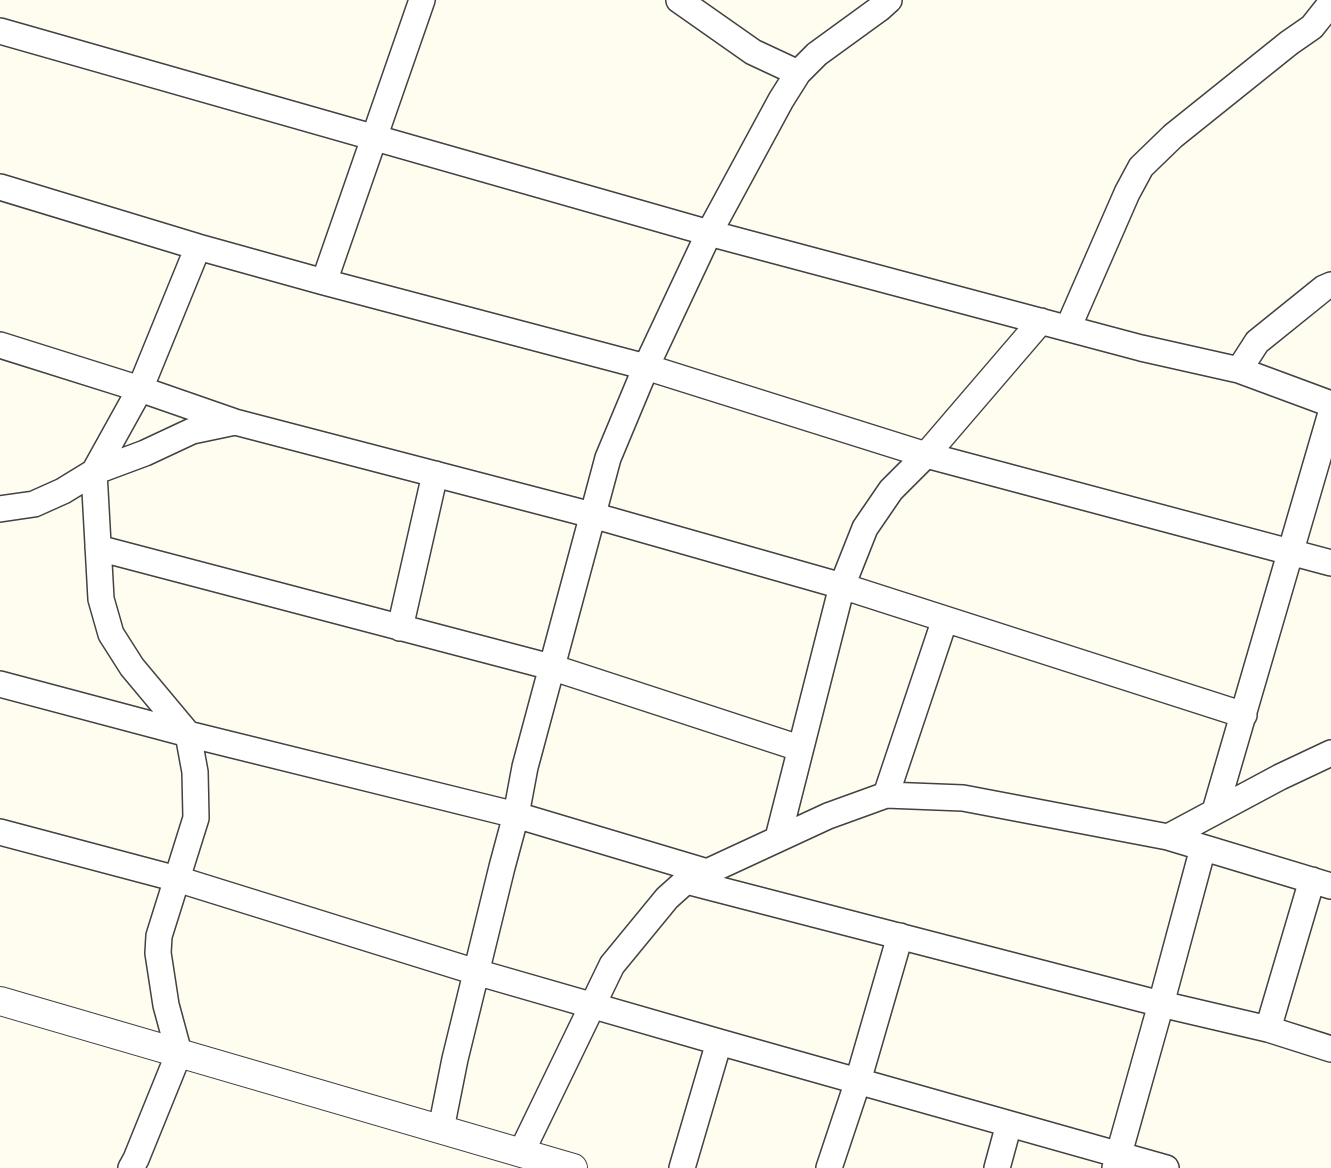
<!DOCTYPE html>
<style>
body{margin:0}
canvas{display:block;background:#fffcf0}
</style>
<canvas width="1331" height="1168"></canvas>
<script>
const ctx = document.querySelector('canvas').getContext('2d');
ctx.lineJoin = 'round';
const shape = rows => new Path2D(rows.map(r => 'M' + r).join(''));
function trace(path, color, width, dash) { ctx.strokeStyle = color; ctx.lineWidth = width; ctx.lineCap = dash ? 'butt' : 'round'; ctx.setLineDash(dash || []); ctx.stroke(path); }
const minor = shape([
 [679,0,753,52,798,73],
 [0,31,709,233,1141,348,1239,370,1331,404],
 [0,187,198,247,324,282,646,367,926,455,1331,563],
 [324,282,422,0],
 [1068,328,1127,193,1141,167,1173,136,1289,43,1312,27,1331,3],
 [0,345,140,389,235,422,592,515,842,586,1244,715],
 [1239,370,1257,342,1324,288,1331,285],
 [0,509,34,504,63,491,94,472,145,453,192,431,235,422],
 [98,548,551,667,799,748],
 [400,628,435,474],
 [0,684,188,734,516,815,707,872],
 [886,795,945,619],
 [1215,811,1331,413],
 [0,832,177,879,476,972,719,1042,1166,1168],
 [1168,837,1280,777,1331,753],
 [778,838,842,586,865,528,891,490,926,455,1041,321],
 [686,881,1161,1004,1268,1029,1331,1049],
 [1268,1029,1312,880],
 [441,1129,455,1059,502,867,516,815,525,767,608,458,646,367,709,233,781,100,798,73,817,54,879,9,889,0],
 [521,1153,612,965,667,898,686,881,707,872,828,816,886,795,963,798,1168,837,1331,886],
 [131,1168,136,1159,179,1053,166,1005,158,953,159,936,196,818,195,772,188,734,132,667,111,634,101,599,94,472,140,389,198,247],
 [682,1168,719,1042],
 [829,1168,858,1081,900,936],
 [997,1168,1009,1124],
 [1115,1168,1161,1004,1203,848]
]);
const tertiary = shape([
 [0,1001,573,1168]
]);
trace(minor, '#424242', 28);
trace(tertiary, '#424242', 30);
trace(minor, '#fff', 25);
trace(tertiary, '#fff', 28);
</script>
